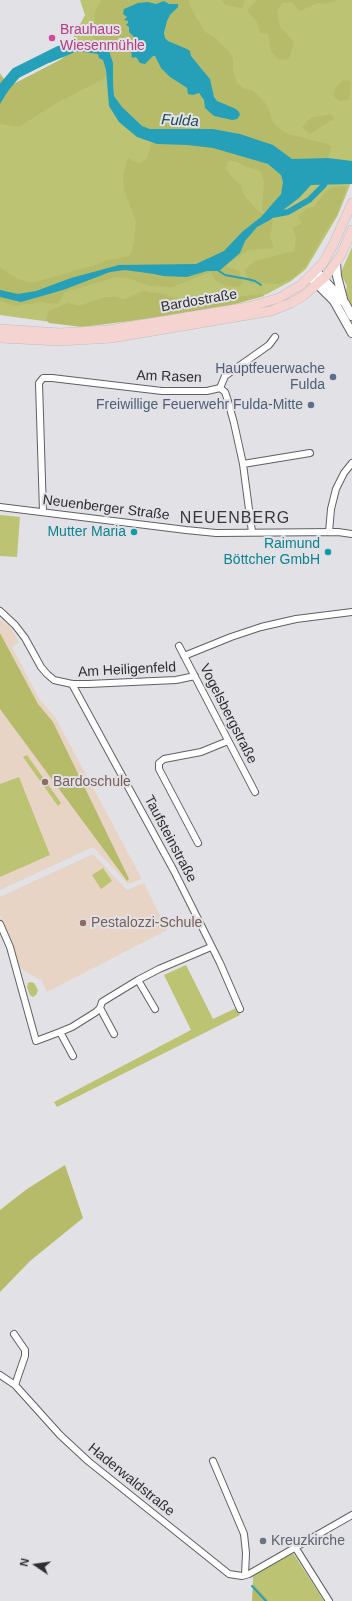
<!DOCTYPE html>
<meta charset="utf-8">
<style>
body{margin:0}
#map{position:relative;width:352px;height:1601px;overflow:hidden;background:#e1e1e6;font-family:Arial,sans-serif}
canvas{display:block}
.north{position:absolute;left:16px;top:1545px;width:40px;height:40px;-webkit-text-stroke:3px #e1e1e6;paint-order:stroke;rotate:283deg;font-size:11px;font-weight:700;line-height:16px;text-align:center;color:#2e2d2f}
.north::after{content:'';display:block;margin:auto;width:14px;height:18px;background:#2e2d2f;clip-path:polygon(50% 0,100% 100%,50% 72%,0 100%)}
</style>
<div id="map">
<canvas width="352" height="1601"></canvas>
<div class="north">N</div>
</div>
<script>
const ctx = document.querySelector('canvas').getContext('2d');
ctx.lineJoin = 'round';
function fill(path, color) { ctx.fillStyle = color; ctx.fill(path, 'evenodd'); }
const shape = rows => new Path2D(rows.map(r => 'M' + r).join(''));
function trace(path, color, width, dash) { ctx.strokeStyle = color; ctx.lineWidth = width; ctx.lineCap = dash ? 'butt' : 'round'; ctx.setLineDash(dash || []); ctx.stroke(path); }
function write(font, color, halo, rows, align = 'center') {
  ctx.font = font + ' Arial,sans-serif'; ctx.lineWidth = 4; ctx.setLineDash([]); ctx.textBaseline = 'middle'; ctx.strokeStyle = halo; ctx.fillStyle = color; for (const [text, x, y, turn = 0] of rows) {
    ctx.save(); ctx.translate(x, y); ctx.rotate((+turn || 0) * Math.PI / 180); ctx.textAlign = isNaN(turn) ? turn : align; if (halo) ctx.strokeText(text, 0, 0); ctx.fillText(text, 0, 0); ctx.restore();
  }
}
fill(shape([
 [0,619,11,628,19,642,12,647,40,700,55,717,142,879,128,884,93,847,0,890],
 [93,854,127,890,144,883,167,930,47,992,41,980,21,969,0,915,0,897]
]), '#e8d4c5');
fill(shape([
 [80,0,352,0,352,180,338,215,306,269,291,281,267,294,209,310,80,326,0,315,0,73,8,87,62,59,85,15],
 [352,247,352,308,349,302,346,292,347,286,342,276,342,270],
 [0,515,20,517,17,557,0,556],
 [27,755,61,803,58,806,23,757],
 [19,777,50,855,0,877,0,784],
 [103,868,112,881,101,889,92,875],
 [186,965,213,1019,236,1008,240,1015,57,1107,54,1102,191,1030,164,975],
 [30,982,34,983,38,990,36,995,33,997,30,995,27,987,28,983],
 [293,1553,324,1601,270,1601,253,1582,253,1576]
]), '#bcc372');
fill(shape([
 [101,0,188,0,193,12,205,32,216,38,230,53,233,59,233,71,238,84,243,88,252,90,264,101,270,112,272,121,277,127,288,134,327,144,332,147,328,158,292,159,273,145,240,134,213,129,150,129,142,126,122,107,114,96,113,84,113,63,108,49,104,48,93,37,95,12],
 [164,1,169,4,175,11,170,15,167,21,164,33,165,38,168,41,187,49,190,51,191,56,202,68,217,102,236,109,239,112,232,120,214,116,210,112,199,93,193,95,187,89,170,77,155,56,153,56,147,63,140,63,131,51,135,45,134,37,129,32,127,17,148,2,156,4],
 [222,0,245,0,242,8,225,5],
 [257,0,336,0,326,4,317,3,300,11,292,2,282,3,277,11,280,27,294,42,289,59,279,60,271,51,268,34,260,33,257,22,247,10],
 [75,52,84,52,98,54,103,60,106,70,105,78,53,105,19,127,0,124,0,77,2,76,8,87,62,59,65,55],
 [343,80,351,81,350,93,348,100,339,101,333,95,337,86],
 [331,114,334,119,310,134,302,128,310,118],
 [152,142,157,144,187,145,213,148,268,164,281,175,283,182,282,189,275,203,267,213,262,210,264,181,260,171,244,166,236,161,228,161,226,168,232,178,240,184,244,195,257,210,273,220,270,238,274,248,248,250,225,266,239,271,243,283,238,287,226,286,216,281,210,272,172,287,149,286,128,278,116,277,65,292,58,304,41,302,15,306,0,301,0,268,18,279,32,283,96,265,107,260,127,257,131,253,134,243,136,221,124,190,123,175,128,158,135,162,140,163,147,158],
 [343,186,347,187,336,216,327,228,305,267,293,278,279,284,250,283,245,270,255,261,294,251,296,238,293,228,302,223,298,216,308,208,314,207,325,192,333,187],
 [143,291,164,294,190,302,202,296,236,297,263,294,264,296,211,311,82,327,49,323,46,319,49,311,67,303,79,306,105,297,117,297,123,300],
 [0,633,38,704,53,722,129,879,127,881,0,709],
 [65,1165,83,1218,30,1261,0,1292,0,1210,27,1189],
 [253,1582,270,1601,252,1601]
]), '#b5bb68');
fill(shape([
 [164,1,169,4,178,4,178,7,170,15,167,21,164,33,165,38,168,41,187,49,190,51,191,56,210,79,214,97,217,101,236,109,239,112,240,115,237,119,232,120,214,116,205,108,204,100,199,93,193,95,188,94,187,88,170,77,161,68,155,56,153,56,145,64,140,63,136,57,132,58,131,51,135,45,134,37,129,32,129,27,126,25,128,23,128,21,124,20,127,17,123,14,124,9,138,3,148,2,156,4],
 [84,42,100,44,108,48,113,63,113,84,114,96,122,107,142,126,150,129,213,129,240,134,273,145,292,159,328,158,352,161,352,184,311,185,299,198,270,220,257,227,245,241,240,253,219,271,207,271,187,277,163,276,154,274,125,270,110,272,63,290,21,302,0,297,0,290,18,294,36,291,71,278,119,265,196,264,224,251,242,232,261,217,281,194,283,182,281,175,268,164,213,148,187,145,157,144,137,137,119,122,109,106,106,70,103,60,99,58,98,54,84,52,75,52,49,63,46,56,54,51],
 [28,64,32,69,14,81,0,104,0,86,6,77]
]), '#25a0b8');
trace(shape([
 [218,270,219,271,225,275,247,279,255,281,261,285],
 [252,1586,266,1601]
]), '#25a0b8', 2);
trace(shape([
 [272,215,288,212,309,200,324,185,326,178]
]), '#25a0b8', 6);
trace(shape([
 [0,92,16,73,60,51]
]), '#25a0b8', 11);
const street = shape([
 [220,388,225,376,269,345,275,337],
 [243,464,310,453],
 [0,507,186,530,216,533,338,532,352,534],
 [43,512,39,383,43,378,52,378,162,391,207,391,220,388,225,392,228,401,234,423,243,464,252,532],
 [329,532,331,509,336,489,344,473,352,463],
 [0,611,15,625,25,638,41,667,47,674,54,680,72,684,88,684,176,680,195,676],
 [179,646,255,792],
 [184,656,231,637,261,627,296,619,352,612],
 [72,684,174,871,220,963,240,1009],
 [198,843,159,769,159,763,164,759,201,752,228,741],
 [0,924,10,947,36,1041,60,1032,72,1027,96,1012,100,1008,102,1002,138,980,159,969,211,947],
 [138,980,155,1009],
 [100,1008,114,1034],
 [60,1032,73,1056],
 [14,1334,25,1350,25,1356,15,1385],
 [0,1375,15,1385,60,1435,88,1461,229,1574,242,1576,249,1574,352,1515],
 [213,1461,244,1534,246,1553,245,1575],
 [295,1547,329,1601]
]);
const secondary = shape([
 [336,263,337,276,343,299],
 [316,271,345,303,352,316],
 [310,277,334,301,352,333]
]);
const primary = shape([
 [0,329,60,333,108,330,248,307,279,298,301,285,323,263,333,245,352,203],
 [0,338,60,341,112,338,271,311,291,303,303,296,326,276,341,255,352,230]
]);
trace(street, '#606064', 8);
trace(secondary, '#606064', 10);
trace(primary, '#c0c0c1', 10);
trace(street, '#fff', 6);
trace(secondary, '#fff', 8);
trace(primary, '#f5d3d0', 9);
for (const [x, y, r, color] of [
 [52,38,4,"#d1479c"],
 [333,377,4,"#5c6f8a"],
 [311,405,4,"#5c6f8a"],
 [134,532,4,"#0f9aa8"],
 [328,552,4,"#0f9aa8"],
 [45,782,4,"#8d6e63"],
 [83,923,4,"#8d6e63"],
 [263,1541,4,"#6b7280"]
]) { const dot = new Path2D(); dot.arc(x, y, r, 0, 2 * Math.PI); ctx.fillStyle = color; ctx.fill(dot); trace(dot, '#e1e1e6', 1.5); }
write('14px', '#b23c85', '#e1e1e6', [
 ["Brauhaus",60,30],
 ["Wiesenmühle",60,46]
], 'left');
write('14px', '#2e2d2f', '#e1e1e6', [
 ["Bardostraße",199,301,-10],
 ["Am Rasen",169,377,2],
 ["Neuenberger Straße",106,508,7],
 ["Am Heiligenfeld",127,670,-3],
 ["Vogelsbergstraße",228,714,63],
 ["Taufsteinstraße",170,839,62],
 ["Haderwaldstraße",131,1480,39]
]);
write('14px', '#4e5e75', '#e1e1e6', [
 ["Hauptfeuerwache",325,369],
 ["Fulda",325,385],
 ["Freiwillige Feuerwehr Fulda-Mitte",303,405]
], 'right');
write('14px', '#0d838f', '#e1e1e6', [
 ["Mutter Maria",126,532],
 ["Raimund",320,544],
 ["Böttcher GmbH",320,560]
], 'right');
write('14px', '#785e54', '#e1e1e6', [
 ["Bardoschule",53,782],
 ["Pestalozzi-Schule",91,923]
], 'left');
write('14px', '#5b616d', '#e1e1e6', [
 ["Kreuzkirche",271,1541]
], 'left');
write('italic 15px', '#1a4b56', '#e1e1e6', [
 ["Fulda",180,121,3]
]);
ctx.letterSpacing = '1px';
write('16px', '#37373b', '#e1e1e6', [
 ["NEUENBERG",235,519]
]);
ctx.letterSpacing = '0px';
</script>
